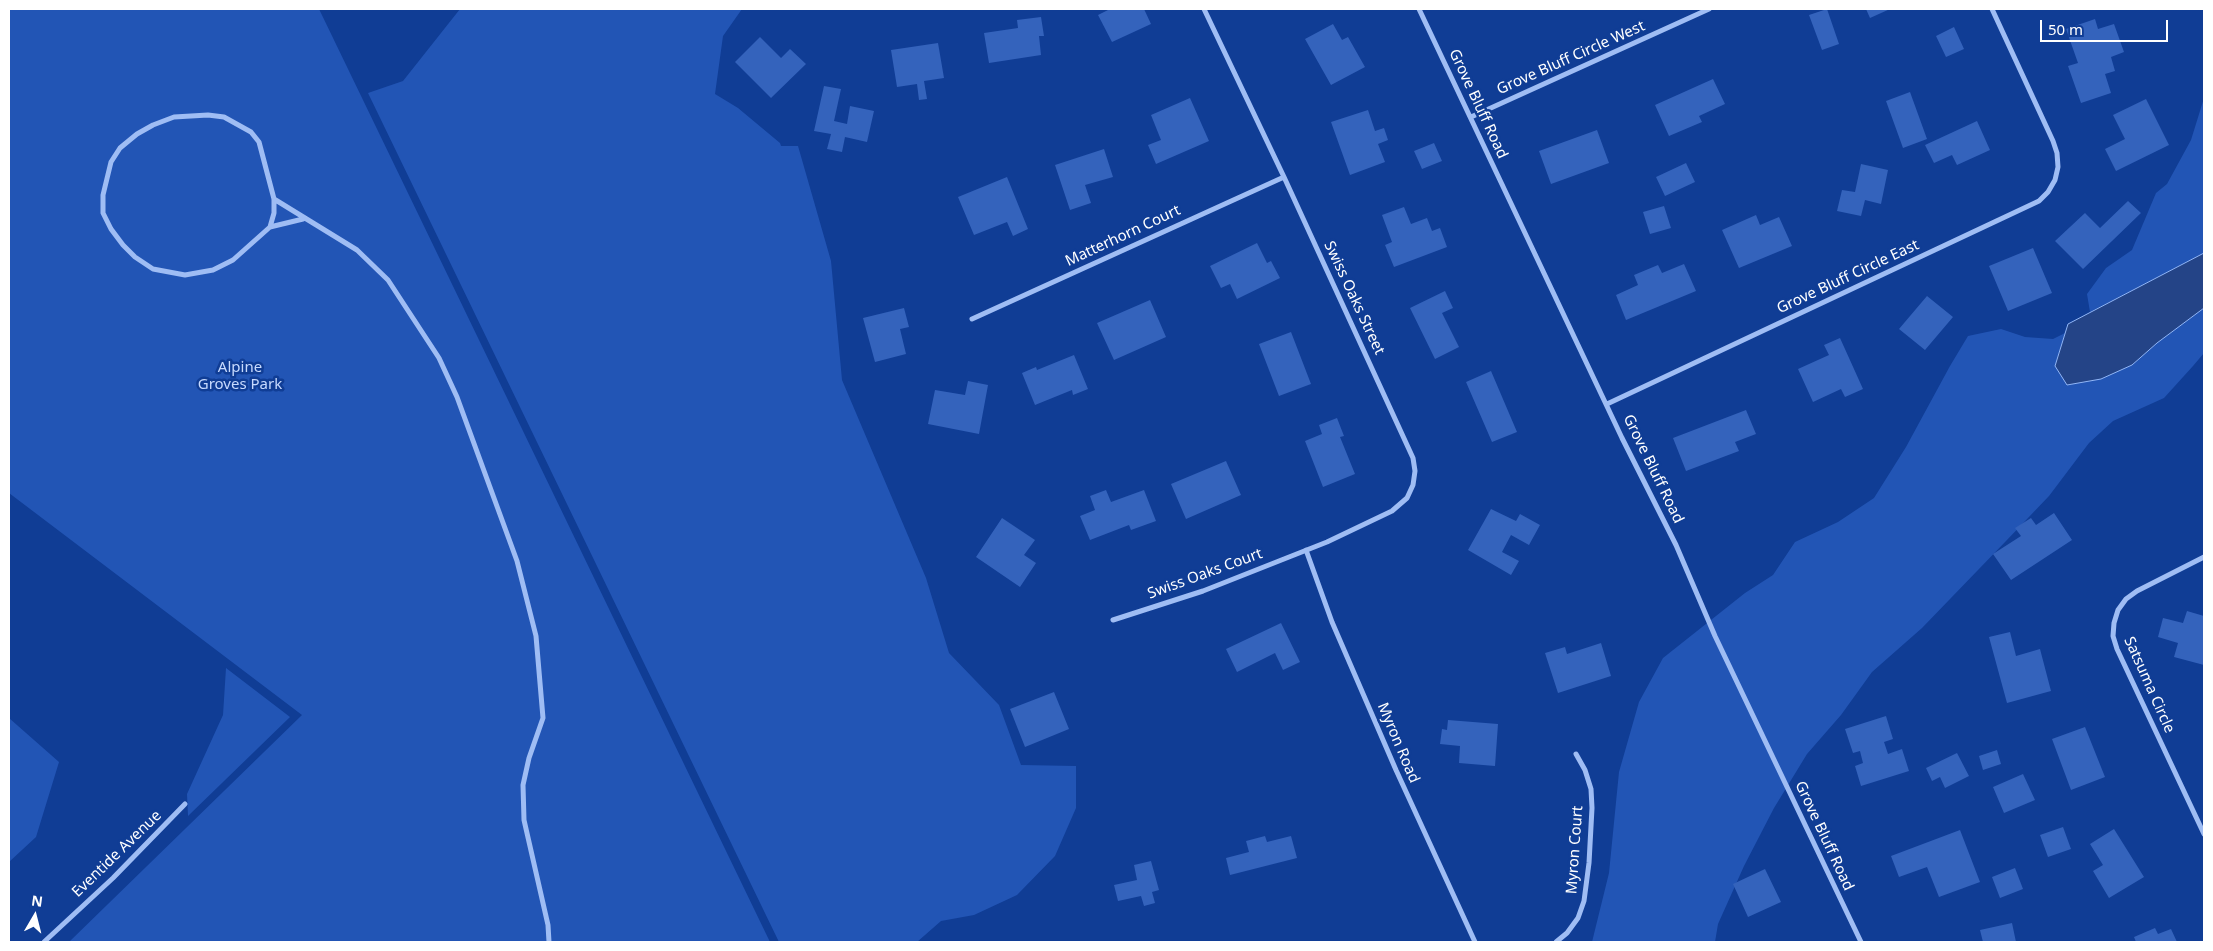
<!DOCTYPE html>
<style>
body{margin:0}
#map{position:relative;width:2213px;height:951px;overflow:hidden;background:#103d95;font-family:"Noto Sans",sans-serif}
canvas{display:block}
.frame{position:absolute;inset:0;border:10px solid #fff;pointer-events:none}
.north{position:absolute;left:10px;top:891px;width:50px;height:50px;-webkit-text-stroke:4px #103d95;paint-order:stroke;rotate:8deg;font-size:14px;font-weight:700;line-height:20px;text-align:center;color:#fff}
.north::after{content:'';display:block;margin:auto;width:18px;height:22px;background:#fff;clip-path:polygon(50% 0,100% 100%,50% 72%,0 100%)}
.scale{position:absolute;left:2040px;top:20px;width:128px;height:22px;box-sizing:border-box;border:2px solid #fff;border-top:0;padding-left:6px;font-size:15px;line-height:18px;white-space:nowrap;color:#fff;-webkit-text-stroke:4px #103d95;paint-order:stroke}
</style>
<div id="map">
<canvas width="2213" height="951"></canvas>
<div class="frame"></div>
<div class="north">N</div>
<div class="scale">50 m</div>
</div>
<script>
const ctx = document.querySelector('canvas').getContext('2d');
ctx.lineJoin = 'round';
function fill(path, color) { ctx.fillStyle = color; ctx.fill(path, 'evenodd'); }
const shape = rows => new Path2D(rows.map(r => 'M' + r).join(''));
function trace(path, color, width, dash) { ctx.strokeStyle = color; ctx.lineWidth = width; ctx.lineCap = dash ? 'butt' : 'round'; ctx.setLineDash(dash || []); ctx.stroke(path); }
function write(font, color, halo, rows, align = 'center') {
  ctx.font = font + ' "Noto Sans",sans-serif'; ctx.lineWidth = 5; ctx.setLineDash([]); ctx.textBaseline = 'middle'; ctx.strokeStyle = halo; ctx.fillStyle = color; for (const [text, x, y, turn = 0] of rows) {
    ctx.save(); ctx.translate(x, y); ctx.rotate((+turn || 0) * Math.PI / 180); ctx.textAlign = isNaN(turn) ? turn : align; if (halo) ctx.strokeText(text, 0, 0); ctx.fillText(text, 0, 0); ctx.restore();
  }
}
fill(shape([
 [9,9,319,9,770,942,69,942,302,715,9,493],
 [460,9,742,9,723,36,715,94,738,108,780,143,781,146,798,146,831,261,842,380,926,578,949,653,999,705,1021,765,1076,766,1076,808,1055,856,1017,895,974,915,941,921,917,942,779,942,368,93,403,81],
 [2204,98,2204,253,2090,312,2087,294,2106,268,2132,250,2156,193,2167,184,2191,140],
 [2204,308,2204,353,2193,366,2164,398,2113,421,2089,443,2049,496,2006,541,1922,628,1872,672,1841,715,1807,754,1774,808,1744,866,1718,924,1715,942,1592,942,1609,873,1619,772,1639,702,1663,658,1745,593,1773,575,1795,542,1838,522,1874,498,1906,447,1950,366,1968,336,2001,329,2025,337,2053,339,2065,333,2055,366,2132,365,2157,343],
 [226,668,290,717,188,816,187,794,223,715],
 [9,718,59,762,36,837,9,862]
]), '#2255b5');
const water = shape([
 [2204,253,2204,308,2157,343,2132,365,2101,379,2067,385,2055,366,2068,324,2204,253]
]);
fill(water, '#244487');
trace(water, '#91b6f7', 1);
fill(shape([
 [1107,9,1144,9,1151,24,1112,42,1098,15,1108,10],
 [1827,9,1839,44,1822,50,1809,15],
 [1866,9,1890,9,1870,18],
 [1041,17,1044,36,1039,36,1041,55,989,63,984,33,1018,28,1017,20],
 [2095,19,2098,29,2114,24,2124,52,2111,57,2115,71,2105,74,2111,93,2081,103,2068,66,2078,63,2066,29],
 [1333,24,1342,40,1348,37,1365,67,1331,85,1305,39],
 [1954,27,1964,49,1946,57,1936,36],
 [760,37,781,58,790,49,806,64,771,98,735,62],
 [938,43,944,78,924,81,927,99,919,100,917,84,897,87,891,50],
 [1713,79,1725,104,1699,116,1702,122,1669,136,1655,105],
 [824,86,841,89,834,121,847,124,850,106,874,111,867,142,845,137,842,152,827,149,831,134,814,131],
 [1910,92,1927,139,1903,148,1886,101],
 [1190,98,1209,141,1156,164,1148,145,1161,140,1151,115],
 [2146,99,2169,145,2116,171,2105,149,2125,139,2113,115],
 [1368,110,1375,131,1384,128,1388,140,1378,144,1385,162,1350,175,1331,122],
 [1977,121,1990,150,1957,165,1952,155,1934,163,1925,145],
 [1597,130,1609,163,1551,184,1539,151],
 [1434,143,1442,161,1422,169,1414,151],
 [1104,149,1113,177,1085,185,1091,203,1070,210,1055,165],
 [1686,163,1695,182,1665,196,1656,177],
 [1861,164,1888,170,1881,204,1865,200,1861,216,1837,211,1842,190,1855,192],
 [1007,177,1028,229,1013,236,1007,222,974,235,958,197],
 [2128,201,2141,213,2083,269,2055,241,2085,213,2100,228],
 [1664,206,1671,228,1650,234,1643,212],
 [1404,207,1411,224,1427,218,1432,231,1440,228,1447,247,1394,267,1385,245,1392,242,1382,215],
 [1756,215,1760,225,1779,217,1792,246,1739,268,1722,230],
 [1257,243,1267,263,1271,261,1280,278,1237,299,1230,284,1221,288,1210,266],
 [2033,248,2052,293,2008,311,1989,266],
 [1684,264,1696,291,1626,320,1616,295,1638,285,1634,275,1658,265,1662,273],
 [1445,291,1453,308,1442,313,1459,347,1435,359,1410,308],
 [1927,296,1953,317,1925,350,1899,329],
 [1150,300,1166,337,1114,360,1097,323],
 [904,308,909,327,900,329,906,354,875,362,863,318],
 [1291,332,1311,384,1279,396,1259,344],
 [1840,338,1863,389,1845,397,1841,389,1813,402,1798,369,1829,355,1824,345],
 [1074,355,1088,389,1073,395,1072,390,1035,405,1022,373,1036,367,1037,370],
 [1491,371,1517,432,1492,442,1466,382],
 [968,381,988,385,979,434,928,424,935,390,965,395],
 [1746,410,1756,434,1735,442,1739,451,1686,471,1673,438],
 [1337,418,1344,436,1340,437,1355,474,1323,487,1305,441,1322,434,1319,425],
 [1226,461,1241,495,1186,519,1171,484],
 [1106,490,1111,502,1144,490,1156,521,1131,530,1129,525,1090,540,1080,516,1095,510,1090,496],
 [1491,509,1516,521,1520,514,1540,525,1529,545,1511,535,1502,552,1519,561,1511,575,1468,550],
 [2054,513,2072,540,2011,580,1993,554,2021,536,2015,528,2031,518,2036,525],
 [1002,518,1035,540,1024,555,1036,563,1020,587,976,557],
 [2187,611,2204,616,2204,665,2174,657,2178,643,2158,637,2163,618,2183,623],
 [1281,623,1300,662,1283,670,1275,653,1237,672,1226,649],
 [2010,632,2016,656,2040,649,2051,691,2007,703,1989,637],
 [1601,643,1611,676,1558,693,1545,653,1565,647,1567,654],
 [1054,692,1069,729,1025,747,1010,709],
 [1886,716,1893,739,1884,742,1888,754,1902,749,1909,771,1861,786,1855,766,1863,763,1860,751,1853,753,1845,729],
 [1448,720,1498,724,1495,766,1459,763,1460,746,1440,744,1442,729,1447,730],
 [2085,727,2105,777,2071,790,2052,739],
 [1997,750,2001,764,1983,770,1979,756],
 [1957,753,1969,776,1945,788,1940,777,1932,781,1926,768],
 [2023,774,2035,800,2004,813,1993,787],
 [2063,827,2071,849,2048,857,2040,835],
 [2114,829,2144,877,2109,898,2093,871,2103,865,2090,844],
 [1960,830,1980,882,1939,897,1927,867,1899,877,1891,856],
 [1265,836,1267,842,1291,836,1297,858,1230,875,1226,858,1249,852,1246,841],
 [1151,861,1159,890,1152,892,1155,903,1144,906,1141,896,1118,901,1114,885,1137,880,1134,865],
 [2015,868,2023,889,2000,898,1992,877],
 [1765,869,1781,902,1748,917,1733,884],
 [2012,923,2016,942,1983,942,1980,930],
 [2155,928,2158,934,2171,929,2177,942,2136,942,2134,937]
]), '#3463bc');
trace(shape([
 [1419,9,1622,438,1676,545,1715,636,1861,942],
 [1471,117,1709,9],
 [274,199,357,250,388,280,439,358,457,397,517,561,536,636,543,718,529,758,523,785,524,820,548,925,549,942],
 [270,227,274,213,274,199,259,142,251,132,224,117,208,115,174,117,153,125,137,134,120,148,111,162,103,195,103,213,111,229,123,245,135,257,153,269,185,275,213,270,233,260,270,227,303,219],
 [972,319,1284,177],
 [1607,404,2039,201,2048,192,2055,180,2058,167,2057,153,2053,141,1992,9],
 [1306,550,1332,622,1396,770,1475,942],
 [2204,557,2137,591,2126,599,2118,610,2114,623,2113,636,2117,649,2204,834],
 [1113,620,1203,591,1327,542,1392,511,1407,498,1413,485,1415,471,1413,458,1284,177,1204,9],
 [44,942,113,878,185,804],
 [1556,942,1567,933,1578,918,1584,901,1589,863,1592,808,1591,789,1585,770,1576,754]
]), '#9fbdf4', 5);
write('15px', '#fff', '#103d95', [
 ["Grove Bluff Circle West",1571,58,-24],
 ["Grove Bluff Road",1478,104,65],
 ["Matterhorn Court",1123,236,-25],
 ["Grove Bluff Circle East",1848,277,-25],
 ["Swiss Oaks Street",1354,298,65],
 ["Grove Bluff Road",1653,469,64],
 ["Swiss Oaks Court",1205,574,-20],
 ["Satsuma Circle",2149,685,66],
 ["Myron Road",1398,743,67],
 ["Grove Bluff Road",1824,836,65],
 ["Myron Court",1575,850,-86],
 ["Eventide Avenue",117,854,-44]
]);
write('15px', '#c7dafe', '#103d95', [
 ["Alpine",240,368],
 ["Groves Park",240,385]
]);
</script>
